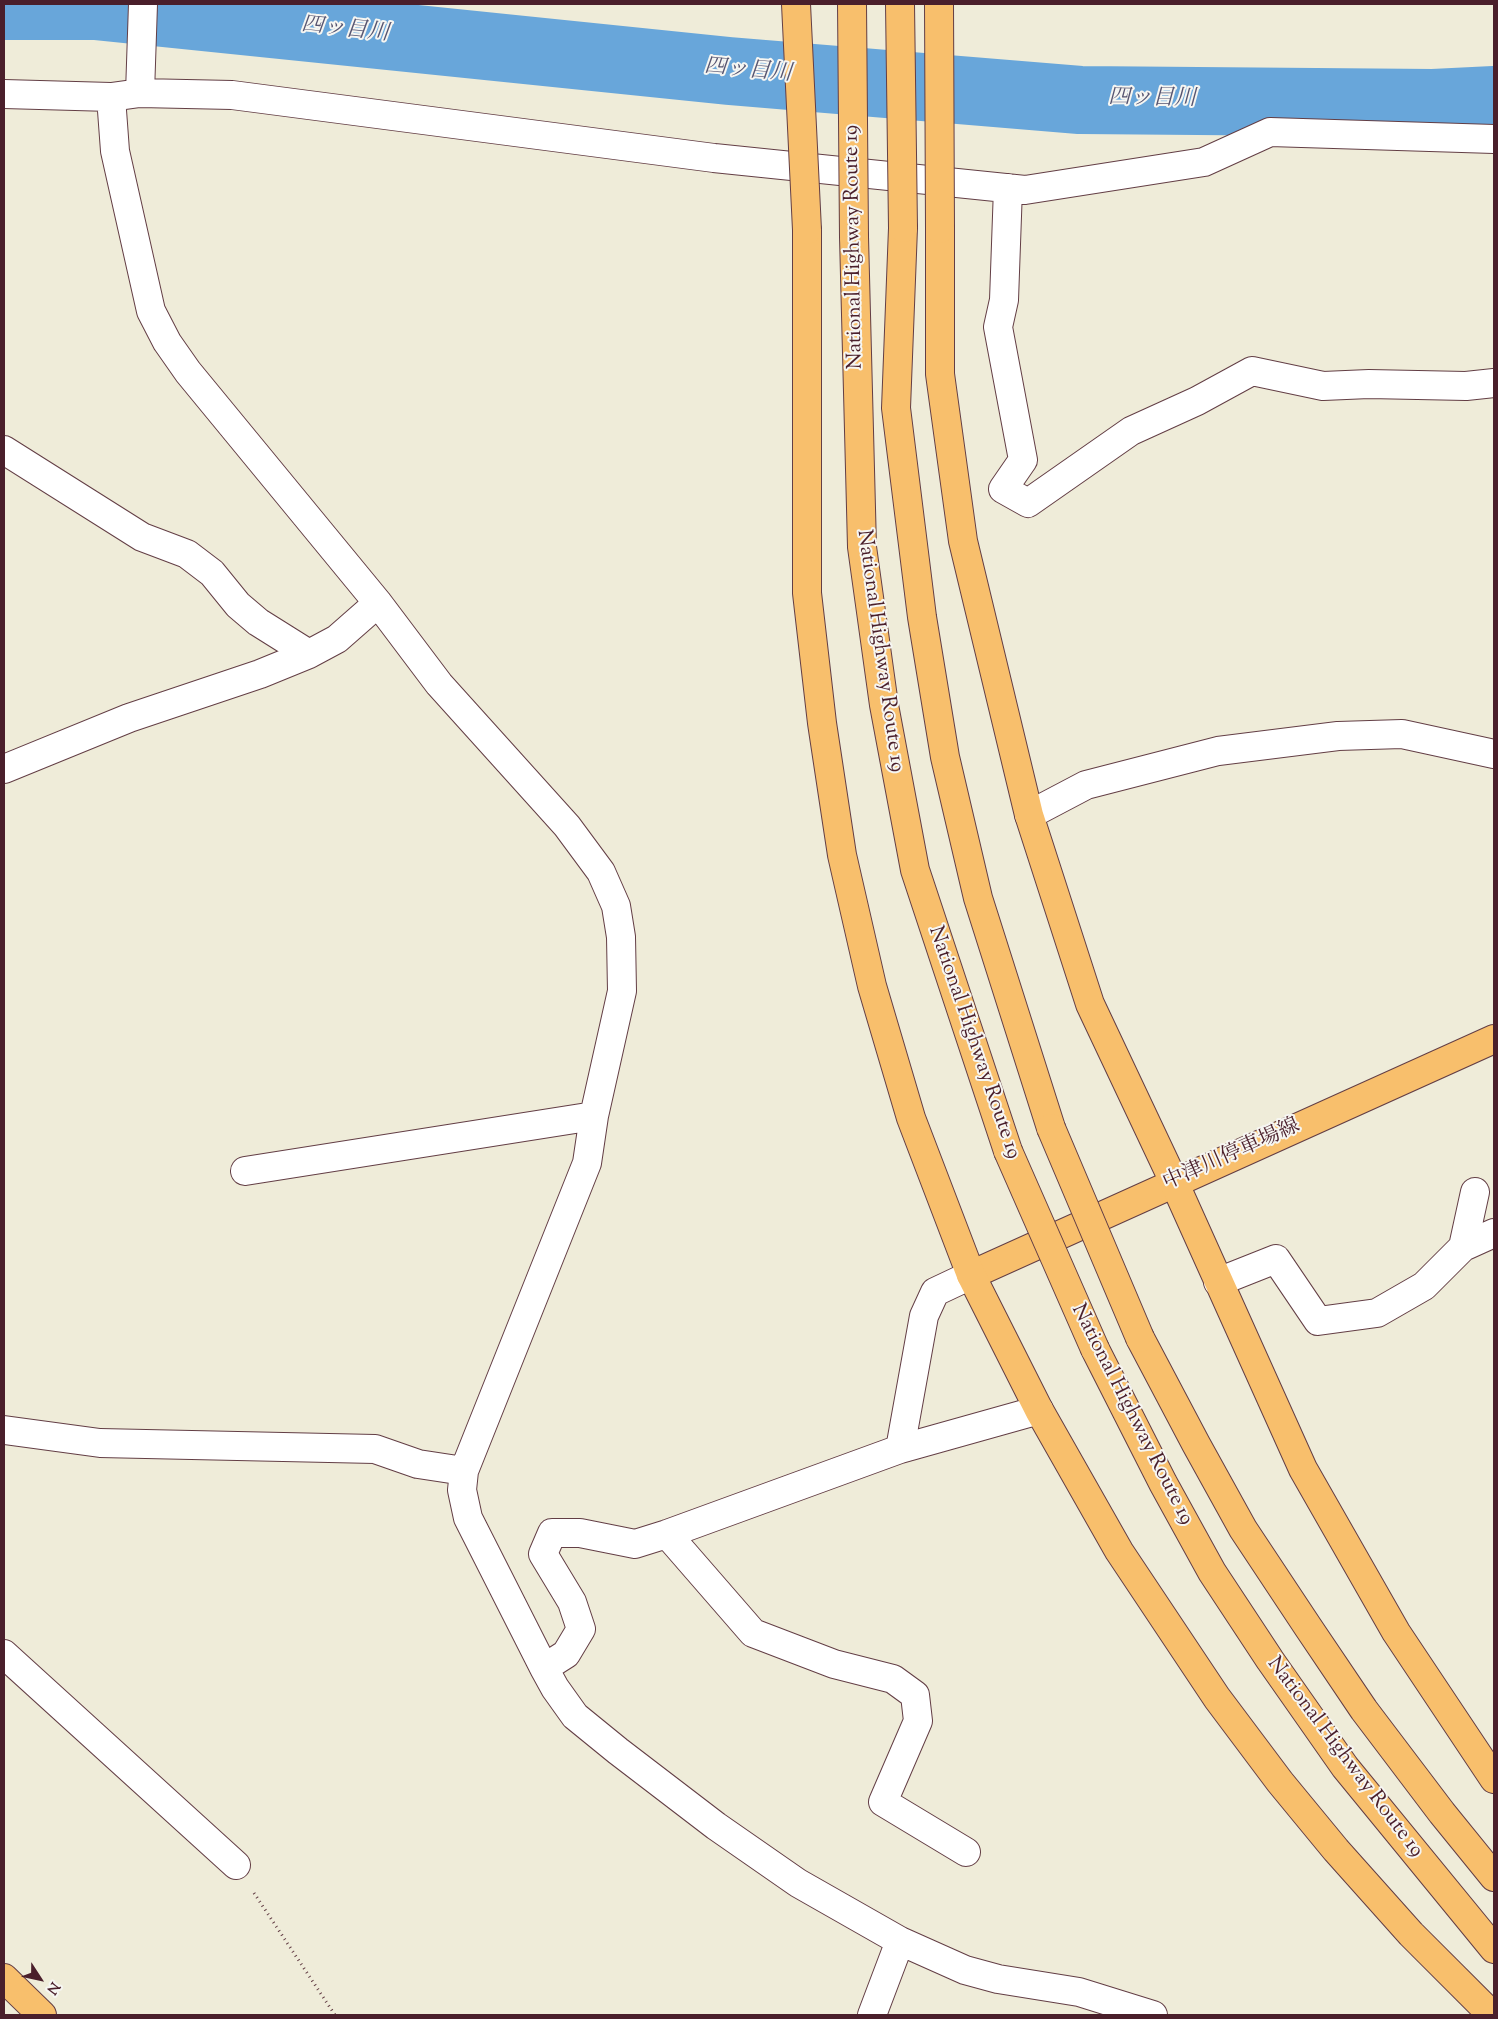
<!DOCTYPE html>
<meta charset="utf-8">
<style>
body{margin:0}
#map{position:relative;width:1498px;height:2019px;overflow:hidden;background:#efecd9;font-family:"Sorts Mill Goudy",serif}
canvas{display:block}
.frame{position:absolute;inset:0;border:5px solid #4a1f2b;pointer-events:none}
.north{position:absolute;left:15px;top:1954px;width:50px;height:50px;-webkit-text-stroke:4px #f6f6f2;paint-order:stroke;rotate:125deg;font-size:14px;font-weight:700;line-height:20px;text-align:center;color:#4a1f2b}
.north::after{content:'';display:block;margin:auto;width:18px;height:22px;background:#4a1f2b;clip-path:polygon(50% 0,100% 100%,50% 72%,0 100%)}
</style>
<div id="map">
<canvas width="1498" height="2019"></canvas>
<div class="frame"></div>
<div class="north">N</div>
</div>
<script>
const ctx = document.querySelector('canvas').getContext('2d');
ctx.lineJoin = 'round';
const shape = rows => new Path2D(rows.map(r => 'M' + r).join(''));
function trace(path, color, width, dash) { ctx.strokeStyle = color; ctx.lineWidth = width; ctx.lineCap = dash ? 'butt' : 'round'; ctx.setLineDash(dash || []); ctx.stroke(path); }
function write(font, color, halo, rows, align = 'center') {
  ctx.font = font + ' "Sorts Mill Goudy","Noto Serif JP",serif'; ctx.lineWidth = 4; ctx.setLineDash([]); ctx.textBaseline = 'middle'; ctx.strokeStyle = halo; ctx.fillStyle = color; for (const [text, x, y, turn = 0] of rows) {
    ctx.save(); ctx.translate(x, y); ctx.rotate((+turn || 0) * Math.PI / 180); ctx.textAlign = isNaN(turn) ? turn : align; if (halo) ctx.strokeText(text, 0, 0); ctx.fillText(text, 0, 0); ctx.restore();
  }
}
trace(shape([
 [4,6,95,6,729,71,1080,100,1433,103,1494,100]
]), '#68a6da', 68);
const minor = shape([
 [140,93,143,4],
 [4,94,111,97,140,93,232,95,714,158,1025,190,1204,162,1270,132,1494,139],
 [111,97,115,151,151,311,167,342,188,372,378,603,439,684,567,826,601,872,616,906,621,937,622,991,594,1116,587,1163,464,1471,462,1490,468,1518,544,1668,555,1688,575,1716,618,1751,716,1826,798,1883,900,1941,965,1970,998,1979,1079,1992,1153,2015],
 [1008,188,1004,300,998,327,1023,460,1003,489,1028,503,1131,431,1197,401,1252,371,1323,386,1369,384,1466,386,1494,383],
 [4,450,142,537,187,554,212,573,238,605,258,622,309,654],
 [4,769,129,718,260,674,309,654,337,639,378,603],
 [1029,815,1086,785,1218,751,1338,736,1402,734,1494,754],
 [245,1171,594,1116],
 [1463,1247,1494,1233],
 [1218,1282,1276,1259,1318,1321,1377,1313,1424,1286,1463,1247,1475,1192],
 [4,1430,100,1443,375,1449,418,1464,464,1471],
 [900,1449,1039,1410],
 [667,1534,753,1633,834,1664,893,1679,915,1695,918,1721,883,1802,966,1852],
 [4,1654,236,1865],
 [544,1668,566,1654,581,1629,572,1602,543,1554,552,1533,580,1533,635,1544,667,1534,900,1449,924,1316,935,1292,971,1275],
 [872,2015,900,1941]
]);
const major = shape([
 [971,1275,1494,1039]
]);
const highway = shape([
 [903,228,896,408,922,617,945,757,978,898,1051,1128],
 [940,229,940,374,963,541,1029,815,1090,1004,1174,1182,1303,1469,1396,1632,1494,1779],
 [807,230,807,593,822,723,842,855,872,986,911,1118,971,1275,1039,1410,1119,1551,1217,1698,1280,1782,1336,1850,1411,1934,1492,2015],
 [854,237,862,547,884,705,915,870,1008,1151],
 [1140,1338,1196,1444,1243,1529,1308,1627,1364,1710,1442,1813,1494,1877],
 [1095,1349,1163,1483,1212,1572,1270,1660,1345,1767,1494,1949],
 [4,1978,42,2015]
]);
trace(minor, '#633e45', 30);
trace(major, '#633e45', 30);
trace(highway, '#633e45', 30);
trace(shape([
 [254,1893,335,2015]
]), '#633e45', 3, [1, 4]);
trace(minor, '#fff', 28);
trace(major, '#f8bf6c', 28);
trace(highway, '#f8bf6c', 28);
const highwayBridge = shape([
 [796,4,807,230],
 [852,4,854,237],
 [900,4,903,228],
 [939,4,940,229],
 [1051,1128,1140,1338],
 [1008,1151,1095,1349]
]);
trace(highwayBridge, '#633e45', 30, []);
trace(highwayBridge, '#f8bf6c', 28);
write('21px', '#4a1f2b', '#f6f6f2', [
 ["National Highway Route 19",855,247,-91],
 ["National Highway Route 19",879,651,82],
 ["National Highway Route 19",973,1043,71],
 ["中津川停車場線",1232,1156,-24],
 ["National Highway Route 19",1131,1415,63],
 ["National Highway Route 19",1344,1758,53]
]);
write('italic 22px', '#565571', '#f6f6f2', [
 ["四ッ目川",345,31,6],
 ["四ッ目川",748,72,5],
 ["四ッ目川",1152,100,1]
]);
</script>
